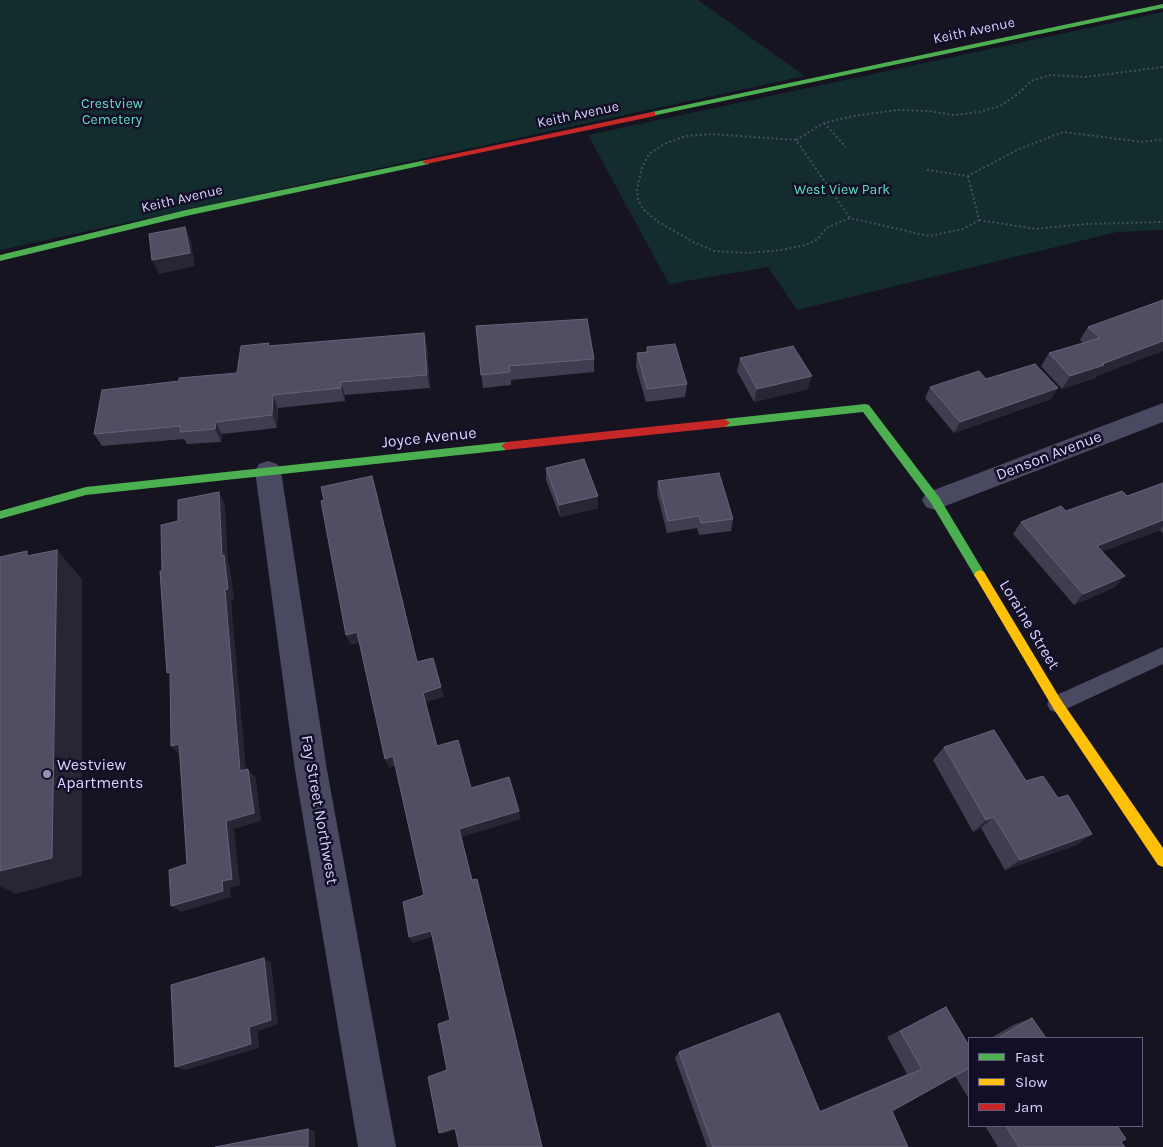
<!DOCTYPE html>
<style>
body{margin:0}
#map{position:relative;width:1163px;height:1147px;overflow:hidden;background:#161421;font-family:Karla,sans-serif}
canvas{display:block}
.legend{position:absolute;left:968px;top:1037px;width:175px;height:90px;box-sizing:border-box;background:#130f26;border:1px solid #625e7d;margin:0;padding:6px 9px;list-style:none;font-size:15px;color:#d9d4ff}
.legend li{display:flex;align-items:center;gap:10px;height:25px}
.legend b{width:25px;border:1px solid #625e7d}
</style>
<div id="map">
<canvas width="1163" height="1147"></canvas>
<ul class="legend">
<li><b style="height:6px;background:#4caf50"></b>Fast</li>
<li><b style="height:6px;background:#ffc107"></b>Slow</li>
<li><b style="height:6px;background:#c62828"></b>Jam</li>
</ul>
</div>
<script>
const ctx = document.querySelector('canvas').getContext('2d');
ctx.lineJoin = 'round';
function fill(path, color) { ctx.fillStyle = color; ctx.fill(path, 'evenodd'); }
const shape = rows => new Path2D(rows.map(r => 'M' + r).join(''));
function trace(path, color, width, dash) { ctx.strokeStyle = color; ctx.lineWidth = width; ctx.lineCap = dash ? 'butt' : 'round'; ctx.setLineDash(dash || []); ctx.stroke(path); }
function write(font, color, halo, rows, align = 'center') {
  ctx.font = font + ' Karla,sans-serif'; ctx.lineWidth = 5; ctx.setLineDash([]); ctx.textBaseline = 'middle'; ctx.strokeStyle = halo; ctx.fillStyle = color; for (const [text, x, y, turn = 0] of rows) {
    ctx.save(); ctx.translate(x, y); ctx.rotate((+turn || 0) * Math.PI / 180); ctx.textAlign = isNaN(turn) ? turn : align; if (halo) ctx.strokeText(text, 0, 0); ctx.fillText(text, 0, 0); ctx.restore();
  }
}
fill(shape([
 [0,0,698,0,805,76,0,250],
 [1163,12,1163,230,1117,232,797,310,768,267,669,284,588,135]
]), '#132c2d');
trace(shape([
 [824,123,846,147],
 [796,140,711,134,686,136,664,144,649,154,642,167,637,189,638,200,644,210,657,221,693,242,714,251,747,253,781,250,806,245,818,239,826,228,850,218],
 [927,170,968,176,1019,149,1063,132,1143,142,1163,139],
 [968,176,979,220,963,229,929,236,850,218,796,140,824,123,853,116,898,110,929,111,954,115,979,112,1000,106,1018,94,1031,81,1050,75,1086,77,1163,67],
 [979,220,1036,229,1086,224,1163,222]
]), '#44505f', 2, [2, 2.5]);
fill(shape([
 [1163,647,1163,664,1064,710,1057,713,1050,710,1047,704,1050,698,1163,647]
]), '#4a4962');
fill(shape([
 [1163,403,1163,422,935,510,926,507,922,500,926,493,1163,403],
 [268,461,277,464,281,471,327,770,396,1147,358,1147,295,770,255,471,259,464,268,461]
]), '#4a4962');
fill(shape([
 [1163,4,1163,8,652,116,648,114,652,112,1163,4],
 [426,160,429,160,429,164,186,216,0,261,0,255,186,210,426,160],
 [865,404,869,405,939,497,984,572,986,575,984,578,976,578,931,503,863,412,725,427,720,423,725,419,865,404],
 [506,442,511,446,506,450,86,495,0,519,0,511,86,487,506,442]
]), '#4caf50');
fill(shape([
 [980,570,984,572,1061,700,1163,848,1163,867,1158,865,1053,708,976,578,974,575,976,572,980,570]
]), '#ffc107');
fill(shape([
 [652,112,655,112,655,116,426,164,422,162,426,160,652,112],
 [725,419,730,423,725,427,506,450,501,446,506,442,725,419]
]), '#c62828');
fill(shape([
 [1163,300,1095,378,1062,389,1041,366,1049,353,1083,343,1080,340,1088,327],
 [476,326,594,359,594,372,511,380,511,385,483,388],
 [424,333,427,346,430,388,345,395,345,401,278,408,277,428,222,434,221,442,187,444,184,439,102,446,94,434,237,373,270,346],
 [647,347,687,384,685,397,646,402,636,367,637,353,646,353],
 [740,358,808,389,754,402,737,371],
 [986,379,1051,399,954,433,925,398,930,387],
 [546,468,598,496,598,508,560,517,546,480],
 [658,481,733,519,731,531,699,535,697,528,667,533,657,493],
 [1163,483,1163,533,1160,530,1103,551,1115,587,1074,605,1013,534,1021,522,1127,496],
 [944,747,1026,781,1058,798,1092,834,1076,845,1005,870,981,828,973,832,933,760],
 [946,1007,969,1046,969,1099,955,1076,892,1111,908,1147,707,1147,675,1058,679,1052,820,1111,907,1074,887,1037],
 [1032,1018,1046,1038,991,1038,1013,1025],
 [985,1126,1117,1126,1121,1142,1125,1147,998,1147]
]), '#403d50');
fill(shape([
 [185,227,191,241,195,266,159,274,152,260],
 [424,333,427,346,430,388,427,375],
 [1163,341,1163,351,1097,376,1095,378,1062,389,1070,376],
 [812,376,808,389,754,402,757,389],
 [341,382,345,395,345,401,341,388],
 [1058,388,1051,399,954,433,960,422],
 [273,395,278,408,277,428,272,415],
 [216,422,222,434,221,442,215,429],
 [372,476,376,488,420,672,417,662],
 [219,492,225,504,228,563,230,567,234,600,231,601,247,780,240,771,222,556],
 [598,496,598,508,560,517,559,505],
 [1163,520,1163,526,1160,530,1088,557,1097,546],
 [57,550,82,579,82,876,16,894,0,886,0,871],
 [1125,576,1115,587,1074,605,1083,594],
 [357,632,362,642,351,645,346,635],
 [433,658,444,697,426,702,440,754,423,693],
 [179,744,180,755,171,746],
 [393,756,397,765,389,768,385,759],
 [248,769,256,778,261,821,234,829,240,885,230,888,231,897,181,912,171,906,222,881,226,821],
 [519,811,521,819,462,837,474,887,459,829],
 [994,817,981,828,973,832,986,820],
 [1092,834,1076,845,1005,870,1020,860],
 [477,879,479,885,543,1147,542,1147],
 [431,931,434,936,413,943,409,937],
 [264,958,271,963,278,1024,258,1031,259,1048,185,1070,175,1067,249,1027],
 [455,1128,458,1129,443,1134,439,1133],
 [308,1129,315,1131,315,1147,308,1147]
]), '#282635');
const building = shape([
 [185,227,190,253,152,260,149,234,185,227],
 [1163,300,1163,341,1102,364,1104,365,1070,376,1049,353,1100,338,1088,327,1163,300],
 [587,319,594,359,509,366,510,372,481,375,476,326,587,319],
 [424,333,427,375,341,382,341,388,273,395,272,415,216,422,215,429,180,432,181,426,94,434,102,390,179,381,179,378,237,373,241,346,269,343,268,346,424,333],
 [675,344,687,384,647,389,637,353,648,352,647,347,675,344],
 [793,346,812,376,757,389,740,358,793,346],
 [1035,364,1058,388,960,422,930,387,979,371,986,379,1035,364],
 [584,459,598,496,559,505,546,468,584,459],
 [719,473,733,519,701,523,699,516,668,521,658,481,719,473],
 [372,476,417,662,433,658,441,687,423,693,437,746,458,740,471,788,509,777,519,811,459,829,472,880,477,879,542,1147,459,1147,455,1128,439,1133,428,1077,447,1070,438,1024,450,1020,431,931,409,937,403,902,424,895,393,756,385,759,357,632,346,635,321,501,324,500,321,487,372,476],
 [1163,483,1163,520,1097,546,1125,576,1083,594,1021,522,1061,506,1066,511,1122,491,1127,496,1163,483],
 [219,492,222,556,224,555,228,589,225,590,240,771,248,769,254,813,226,821,232,879,222,881,223,891,171,906,169,870,187,864,179,744,171,746,170,672,167,673,160,571,162,571,161,525,178,521,178,500,219,492],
 [57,550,52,858,0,871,0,557,27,551,27,556,57,550],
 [994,730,1026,781,1043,776,1058,798,1068,795,1092,834,1020,860,994,817,986,820,944,747,994,730],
 [264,958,271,1020,249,1027,251,1044,175,1067,171,985,264,958],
 [946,1007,969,1046,969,1068,892,1111,908,1147,713,1147,679,1052,779,1013,820,1112,922,1069,900,1031,946,1007],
 [1032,1018,1046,1038,998,1038,1032,1018],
 [1006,1126,1117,1126,1126,1139,1121,1142,1125,1147,1019,1147,1006,1126],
 [308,1129,308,1147,215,1147,308,1129]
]);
fill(building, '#504e63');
trace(building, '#66637b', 1);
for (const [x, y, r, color] of [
 [47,774,5,"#9591b1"]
]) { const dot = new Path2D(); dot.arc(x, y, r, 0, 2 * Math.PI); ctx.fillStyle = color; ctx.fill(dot); trace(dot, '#130f26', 2); }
write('14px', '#d9d4ff', '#130f26', [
 ["Keith Avenue",974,31,-12],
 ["Keith Avenue",578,115,-12],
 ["Keith Avenue",182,199,-13]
]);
write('14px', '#5fe0c0', '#130f26', [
 ["Crestview",112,104],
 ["Cemetery",112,120],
 ["West View Park",842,190]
]);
write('16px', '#d9d4ff', '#130f26', [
 ["Joyce Avenue",429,438,-6],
 ["Denson Avenue",1049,456,-21],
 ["Loraine Street",1029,625,59],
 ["Fay Street Northwest",319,810,80]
]);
write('16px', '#d9d4ff', '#130f26', [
 ["Westview",57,765],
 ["Apartments",57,783]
], 'left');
</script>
